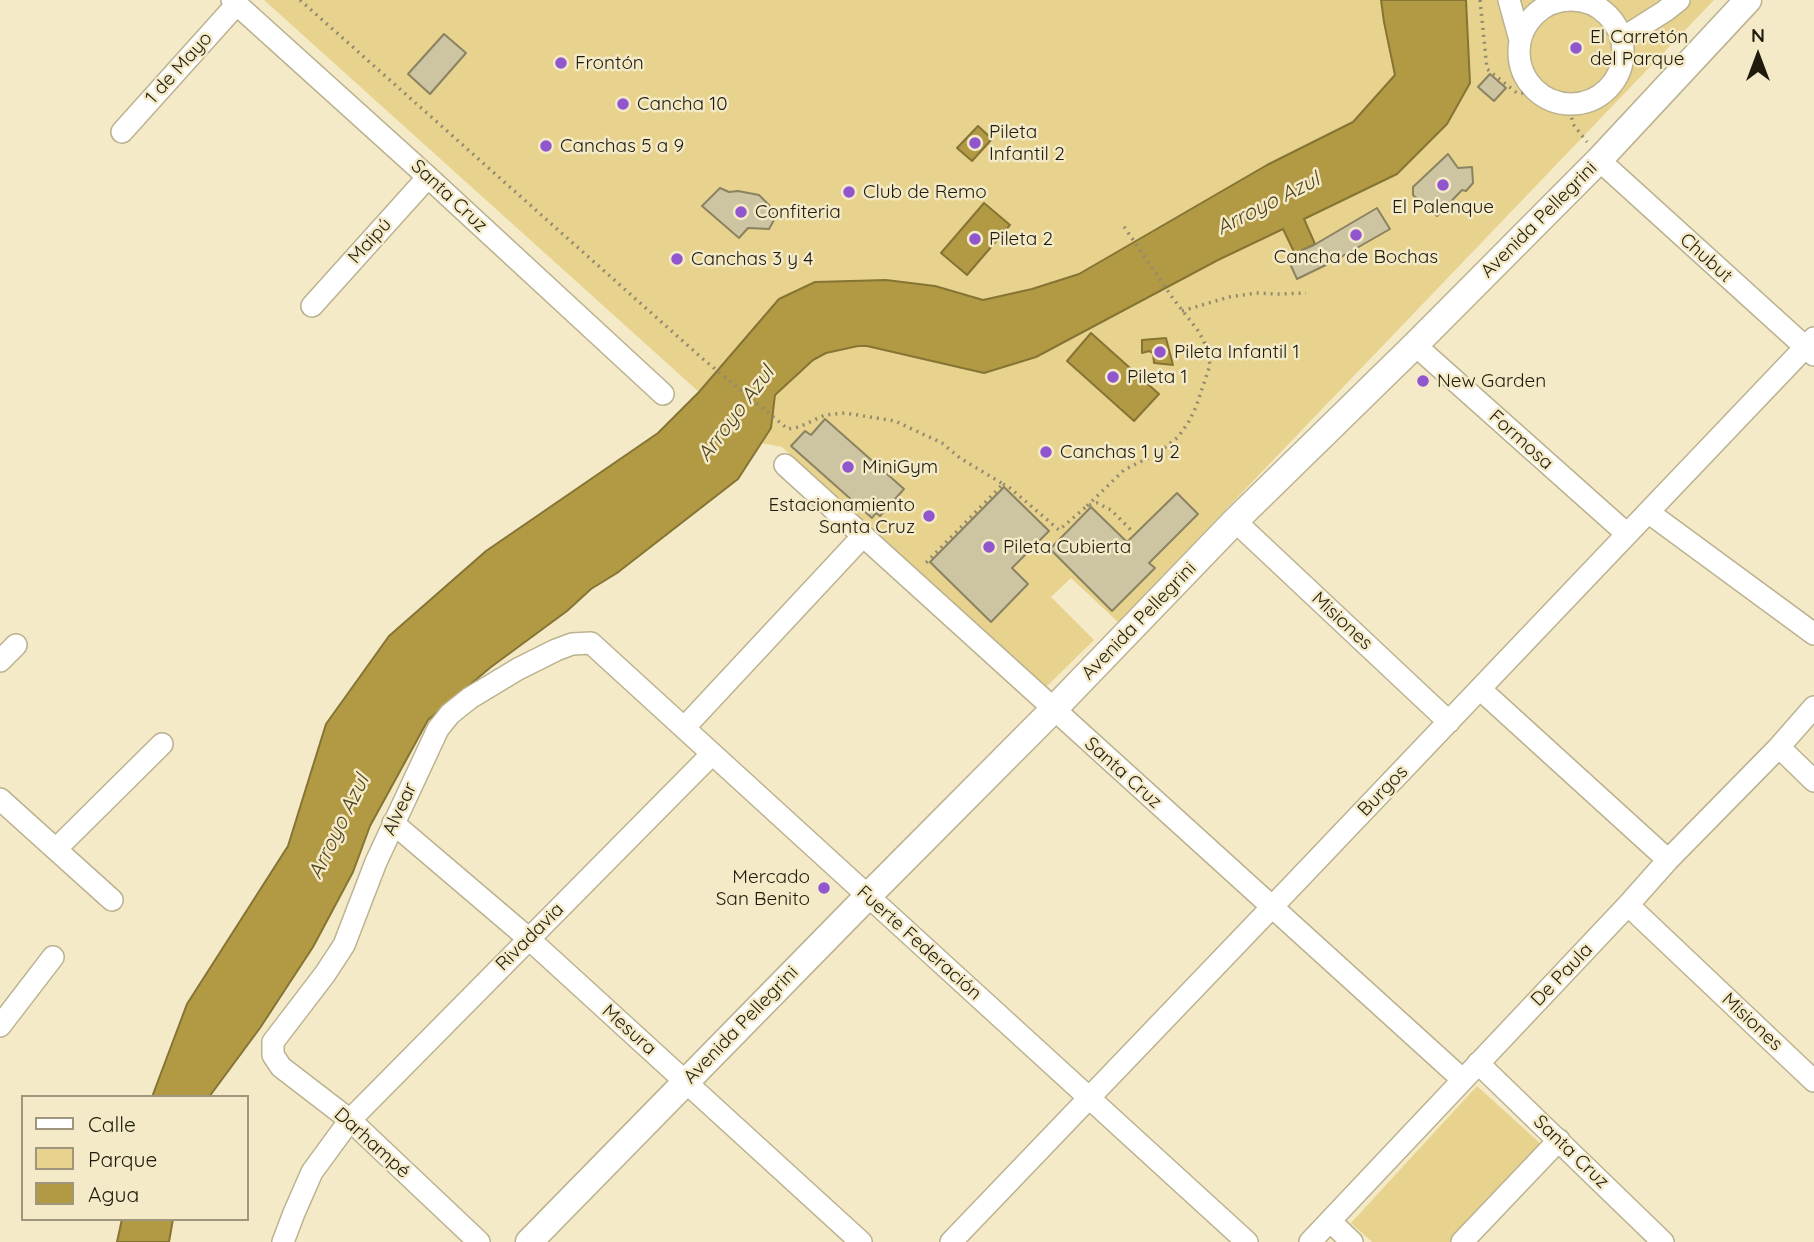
<!DOCTYPE html>
<meta charset="utf-8">
<style>
body{margin:0}
#map{position:relative;width:1814px;height:1242px;overflow:hidden;background:#f4eac7;font-family:Quicksand,sans-serif}
canvas{display:block}
.legend{position:absolute;left:21px;top:1095px;width:228px;height:126px;box-sizing:border-box;background:#f4eac7;border:2px solid #9e977d;margin:0;padding:9px 12px;list-style:none;font-size:21px;color:#1e1b0e}
.legend li{display:flex;align-items:center;gap:14px;height:35px}
.legend b{width:35px;border:2px solid #9e977d}
.north{position:absolute;left:1723px;top:21px;width:70px;height:70px;-webkit-text-stroke:5px #f4eac7;paint-order:stroke;rotate:0deg;font-size:19px;font-weight:700;line-height:28px;text-align:center;color:#1e1b0e}
.north::after{content:'';display:block;margin:auto;width:24px;height:32px;background:#1e1b0e;clip-path:polygon(50% 0,100% 100%,50% 72%,0 100%)}
</style>
<div id="map">
<canvas width="1814" height="1242"></canvas>
<ul class="legend">
<li><b style="height:9px;background:#fff"></b>Calle</li>
<li><b style="height:19px;background:#e7d38d"></b>Parque</li>
<li><b style="height:19px;background:#b19a43"></b>Agua</li>
</ul>
<div class="north">N</div>
</div>
<script>
const ctx = document.querySelector('canvas').getContext('2d');
ctx.lineJoin = 'round';
function fill(path, color) { ctx.fillStyle = color; ctx.fill(path, 'evenodd'); }
const shape = rows => new Path2D(rows.map(r => 'M' + r).join(''));
function trace(path, color, width, dash) { ctx.strokeStyle = color; ctx.lineWidth = width; ctx.lineCap = dash ? 'butt' : 'round'; ctx.setLineDash(dash || []); ctx.stroke(path); }
function write(font, color, halo, rows, align = 'center') {
  ctx.font = font + ' Quicksand,sans-serif'; ctx.lineWidth = 5; ctx.setLineDash([]); ctx.textBaseline = 'middle'; ctx.strokeStyle = halo; ctx.fillStyle = color; for (const [text, x, y, turn = 0] of rows) {
    ctx.save(); ctx.translate(x, y); ctx.rotate((+turn || 0) * Math.PI / 180); ctx.textAlign = isNaN(turn) ? turn : align; if (halo) ctx.strokeText(text, 0, 0); ctx.fillText(text, 0, 0); ctx.restore();
  }
}
fill(shape([
 [264,0,1381,0,1384,22,1395,75,1353,122,1267,165,1079,274,1032,289,983,300,935,286,779,299,699,392],
 [1466,0,1714,0,1118,622,1071,578,1051,597,1094,640,1046,687,782,447,761,443,771,428,775,395,813,360,826,353,858,346,867,346,984,373,1036,357,1218,260,1283,228,1469,83],
 [1477,1086,1541,1144,1451,1242,1372,1242,1351,1223]
]), '#e7d38d');
const water = shape([
 [1381,0,1466,0,1470,83,1447,124,1397,174,1304,219,1315,244,1295,254,1283,229,1218,260,1036,357,984,373,867,346,858,346,826,353,813,360,775,395,771,428,738,479,617,573,591,589,567,611,491,667,428,720,370,826,353,872,313,947,260,1028,209,1097,152,1097,187,1004,288,846,326,724,389,636,486,551,658,433,699,392,779,299,815,282,886,280,935,286,983,300,1032,289,1079,274,1267,165,1353,122,1395,75,1384,22,1381,0],
 [978,126,992,139,972,161,957,148,978,126],
 [984,203,1010,225,967,275,941,253,984,203],
 [1091,333,1159,394,1134,421,1067,361,1091,333],
 [1166,338,1173,365,1154,363,1153,353,1149,351,1142,353,1142,340,1166,338],
 [122,1219,173,1219,169,1242,117,1242,122,1219]
]);
fill(water, '#b19a43');
trace(water, '#857433', 2);
const building = shape([
 [444,34,466,53,430,94,408,74,444,34],
 [1490,74,1506,88,1494,101,1478,87,1490,74],
 [1448,154,1458,168,1472,167,1473,183,1466,191,1462,190,1437,216,1427,204,1420,202,1413,195,1413,187,1448,154],
 [720,188,729,192,738,191,759,195,769,205,775,218,769,229,748,228,739,238,702,206,720,188],
 [1377,208,1390,229,1334,261,1297,279,1287,257,1314,245,1377,208],
 [825,419,904,489,880,516,876,513,872,518,791,446,805,431,811,435,825,419],
 [1004,487,1049,531,1012,568,1028,584,991,622,930,562,1004,487],
 [1177,493,1198,514,1149,563,1155,568,1112,611,1050,549,1091,507,1127,542,1177,493]
]);
fill(building, '#cdc4a2');
trace(building, '#8b8262', 2);
const minor = shape([
 [232,0,428,177,663,394],
 [1509,0,1520,40],
 '1519 52a52 52 0 1 1 104 0a52 52 0 1 1-104 0Z',
 [1621,39,1665,11,1679,0],
 [122,132,237,4],
 [1599,160,1814,355],
 [312,306,428,177],
 [1415,345,1627,534],
 [785,465,1463,1080],
 [1648,512,1814,634],
 [1235,521,1449,722],
 [0,661,16,645],
 [1480,689,1668,860],
 [684,728,863,536],
 [1779,747,1814,781],
 [0,799,112,900],
 [393,823,528,938,861,1242],
 [56,849,162,744],
 [1628,905,1814,1081],
 [0,1026,53,957],
 [1478,1063,1663,1242],
 [1330,1221,1352,1242],
 [283,1242,294,1213,312,1172,350,1120,712,754],
 [479,1242,350,1120,281,1067,273,1055,273,1042,325,974,344,945,376,862,438,729,450,714,470,698,518,669,556,650,572,644,591,643,1247,1242],
 [951,1242,1272,907,1814,338],
 [1310,1242,1628,905,1668,860,1779,747,1814,707],
 [1462,1242,1559,1140]
]);
const major = shape([
 [529,1242,868,896,1053,710,1235,521,1415,345,1599,160,1748,0]
]);
trace(minor, '#bbb290', 24);
trace(major, '#bbb290', 29);
trace(shape([
 [300,0,703,359,788,429,799,427,825,415,845,413,895,421,942,443,960,458,1003,484,923,566],
 [1480,0,1487,69,1517,93,1539,93],
 [1569,104,1573,124,1587,142],
 [1182,311,1229,297,1256,293,1279,294,1306,293],
 [1003,484,1010,488,1059,530,1087,506,1097,503,1111,510,1132,531],
 [1087,506,1124,470,1158,453,1178,437,1188,423,1196,407,1210,365,1207,348,1199,332,1172,297,1123,225]
]), '#928b72', 3.5, [2, 5]);
trace(minor, '#fff', 21);
trace(major, '#fff', 26);
for (const [x, y, r, color] of [
 [1576,48,7,"#9156cd"],
 [561,63,7,"#9156cd"],
 [623,104,7,"#9156cd"],
 [975,143,7,"#9156cd"],
 [546,146,7,"#9156cd"],
 [1443,185,7,"#9156cd"],
 [849,192,7,"#9156cd"],
 [741,212,7,"#9156cd"],
 [1356,235,7,"#9156cd"],
 [975,239,7,"#9156cd"],
 [677,259,7,"#9156cd"],
 [1160,352,7,"#9156cd"],
 [1113,377,7,"#9156cd"],
 [1423,381,7,"#9156cd"],
 [1046,452,7,"#9156cd"],
 [848,467,7,"#9156cd"],
 [929,516,7,"#9156cd"],
 [989,547,7,"#9156cd"],
 [824,888,7,"#9156cd"]
]) { const dot = new Path2D(); dot.arc(x, y, r, 0, 2 * Math.PI); ctx.fillStyle = color; ctx.fill(dot); trace(dot, '#f4eac7', 2.5); }
write('19px', '#1e1b0e', '#f4eac7', [
 ["El Carretón",1590,37],
 ["del Parque",1590,59],
 ["Frontón",575,63],
 ["Cancha 10",637,104],
 ["Pileta",989,132],
 ["Infantil 2",989,154],
 ["Canchas 5 a 9",560,146],
 ["Club de Remo",863,192],
 ["El Palenque",1443,207,"center"],
 ["Confiteria",755,212],
 ["Pileta 2",989,239],
 ["Cancha de Bochas",1356,257,"center"],
 ["Canchas 3 y 4",691,259],
 ["Pileta Infantil 1",1174,352],
 ["Pileta 1",1127,377],
 ["New Garden",1437,381],
 ["Canchas 1 y 2",1060,452],
 ["MiniGym",862,467],
 ["Estacionamiento",915,505,"right"],
 ["Santa Cruz",915,527,"right"],
 ["Pileta Cubierta",1003,547],
 ["Mercado",810,877,"right"],
 ["San Benito",810,899,"right"]
], 'left');
write('19px', '#1e1b0e', '#f4eac7', [
 ["1 de Mayo",179,68,-48],
 ["Santa Cruz",449,196,43],
 ["Avenida Pellegrini",1539,220,-45],
 ["Maipú",370,241,-48],
 ["Chubut",1706,258,42],
 ["Formosa",1521,440,42],
 ["Avenida Pellegrini",1139,621,-46],
 ["Misiones",1342,621,43],
 ["Santa Cruz",1123,773,42],
 ["Burgos",1383,791,-46],
 ["Alvear",400,809,-65],
 ["Rivadavia",530,937,-45],
 ["Fuerte Federación",919,943,42],
 ["De Paula",1562,975,-46],
 ["Misiones",1752,1022,43],
 ["Avenida Pellegrini",741,1025,-46],
 ["Mesura",629,1030,42],
 ["Darhampé",372,1143,42],
 ["Santa Cruz",1571,1152,44]
]);
write('italic 21px', '#4f441f', '#f4eac7', [
 ["Arroyo Azul",1268,204,-27],
 ["Arroyo Azul",736,414,-53],
 ["Arroyo Azul",339,827,-64]
]);
</script>
